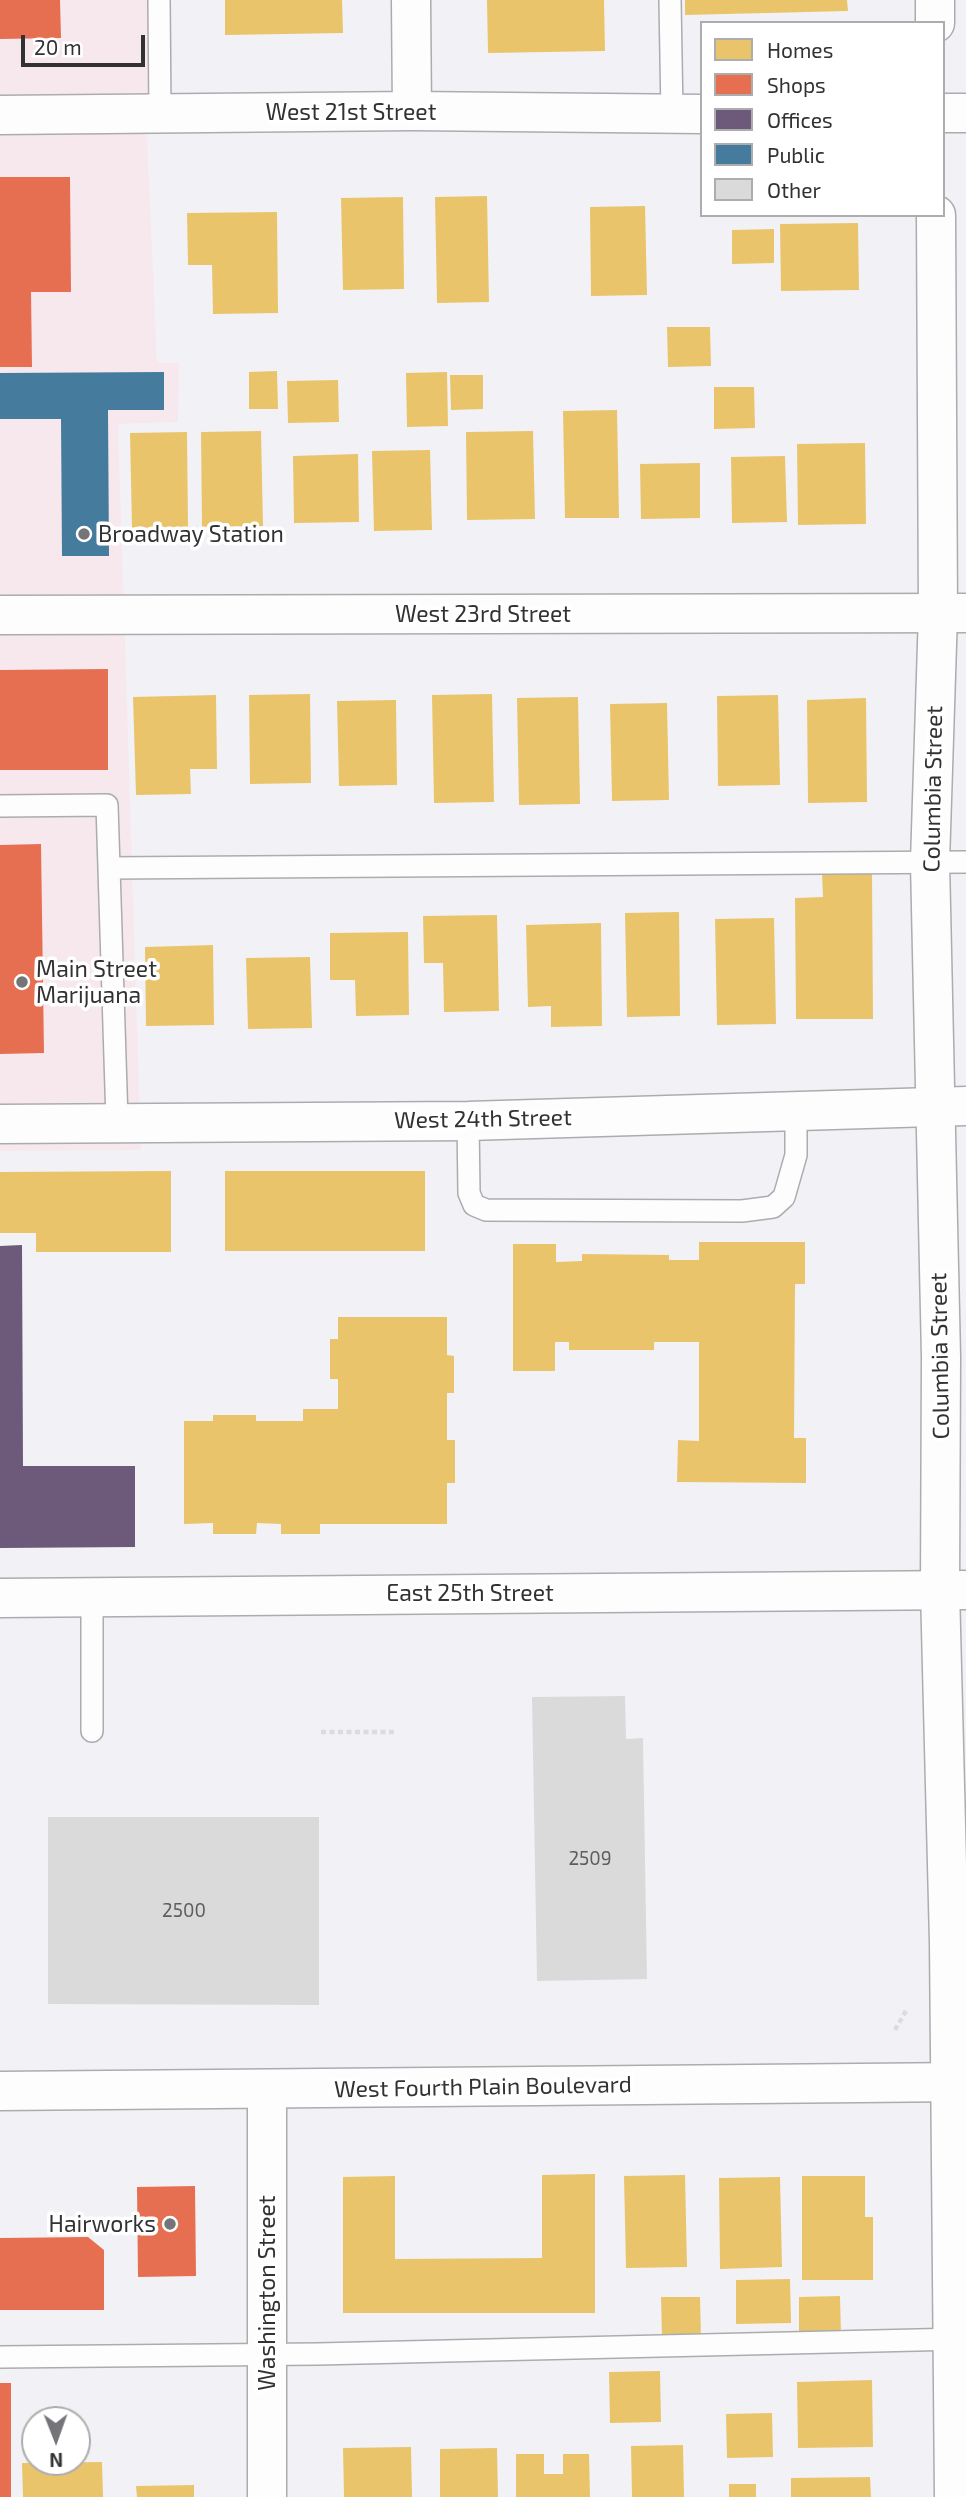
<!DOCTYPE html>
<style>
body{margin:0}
#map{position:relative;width:966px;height:2497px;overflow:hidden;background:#f2f2f6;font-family:"Exo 2",sans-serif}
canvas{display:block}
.legend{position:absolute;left:700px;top:21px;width:245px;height:196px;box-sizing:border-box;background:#fff;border:2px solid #adadae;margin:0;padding:9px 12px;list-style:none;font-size:21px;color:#323235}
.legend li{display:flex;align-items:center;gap:14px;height:35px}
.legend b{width:35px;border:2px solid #adadae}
.north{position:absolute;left:21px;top:2406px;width:70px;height:70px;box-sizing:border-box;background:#fff;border:2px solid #adadae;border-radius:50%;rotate:179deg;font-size:19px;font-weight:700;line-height:28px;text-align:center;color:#323235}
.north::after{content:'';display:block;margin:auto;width:24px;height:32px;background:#757579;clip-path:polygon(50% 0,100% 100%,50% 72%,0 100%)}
.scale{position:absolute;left:21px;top:35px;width:124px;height:32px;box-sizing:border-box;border:4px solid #323235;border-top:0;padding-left:9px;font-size:21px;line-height:24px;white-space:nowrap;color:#323235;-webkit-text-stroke:5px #fff;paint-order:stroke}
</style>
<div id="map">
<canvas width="966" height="2497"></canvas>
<ul class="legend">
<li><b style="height:19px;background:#e9c46a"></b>Homes</li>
<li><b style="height:19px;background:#e76f51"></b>Shops</li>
<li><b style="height:19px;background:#6d597a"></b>Offices</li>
<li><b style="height:19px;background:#457b9d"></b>Public</li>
<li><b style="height:19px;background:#dbdadb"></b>Other</li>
</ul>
<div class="north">N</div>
<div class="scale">20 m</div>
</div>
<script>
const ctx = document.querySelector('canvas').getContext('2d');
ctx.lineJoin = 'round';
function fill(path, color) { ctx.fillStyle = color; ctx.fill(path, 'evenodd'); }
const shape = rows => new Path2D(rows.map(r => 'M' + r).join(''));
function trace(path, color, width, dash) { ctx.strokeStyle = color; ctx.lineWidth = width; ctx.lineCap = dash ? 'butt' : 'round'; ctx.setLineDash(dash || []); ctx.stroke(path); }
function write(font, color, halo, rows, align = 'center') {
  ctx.font = font + ' "Exo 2",sans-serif'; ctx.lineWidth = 7; ctx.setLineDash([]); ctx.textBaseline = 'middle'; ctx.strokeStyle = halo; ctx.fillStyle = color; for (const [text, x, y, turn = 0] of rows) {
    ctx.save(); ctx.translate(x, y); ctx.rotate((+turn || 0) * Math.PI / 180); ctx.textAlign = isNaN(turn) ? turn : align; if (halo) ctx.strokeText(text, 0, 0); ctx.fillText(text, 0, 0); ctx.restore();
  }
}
fill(shape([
 [0,0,166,0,161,73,146,113,157,363,179,363,178,422,118,424,141,1150,0,1151]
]), '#f7e8ed');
fill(shape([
 [225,0,342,0,343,33,225,35],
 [487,0,604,0,605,51,488,53],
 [685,0,847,0,848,11,685,15],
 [487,196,489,302,437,303,435,197],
 [403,197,404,289,343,290,341,198],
 [645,206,647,295,591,296,590,207],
 [277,212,278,313,213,314,212,265,188,265,187,213],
 [858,223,859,290,781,291,780,224],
 [774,229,774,263,732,264,732,230],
 [667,327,710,327,711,366,668,367],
 [277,371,278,409,249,409,249,372],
 [447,372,448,426,407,427,406,373],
 [450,375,483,375,483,409,451,410],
 [338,380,339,422,288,423,287,381],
 [714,387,754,387,755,428,714,429],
 [617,410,619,518,565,518,563,411],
 [261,431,263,526,202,527,201,432],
 [533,431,535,519,467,520,466,432],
 [187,432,188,527,132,528,130,433],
 [865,443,866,524,798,525,797,444],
 [430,450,432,530,374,531,372,451],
 [358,454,359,522,294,523,293,456],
 [785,456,787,522,732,523,731,457],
 [700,463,700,518,641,519,640,464],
 [310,694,311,783,250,784,249,695],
 [492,694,494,802,434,803,432,695],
 [216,695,217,769,190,769,191,794,136,795,133,697],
 [778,695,780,785,718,786,717,696],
 [578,697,580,804,519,805,517,698],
 [866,698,867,802,808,803,807,700],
 [396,700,397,785,339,786,337,701],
 [667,703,669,800,612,801,610,704],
 [872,872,873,1019,796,1019,795,898,823,897,822,873],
 [679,912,680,1016,627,1017,625,913],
 [497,915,499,1011,444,1012,443,963,424,963,423,916],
 [774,918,776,1024,717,1025,715,919],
 [601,923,602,1026,551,1027,551,1006,528,1007,526,925],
 [408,932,409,1015,356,1016,355,980,330,980,330,933],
 [213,945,214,1025,146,1026,145,947],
 [310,957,312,1028,248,1029,246,958],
 [171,1171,171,1252,36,1252,36,1233,0,1233,0,1172],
 [225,1171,425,1171,425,1251,225,1251],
 [699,1242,805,1242,805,1284,795,1284,794,1438,806,1438,806,1483,677,1482,678,1440,699,1441,699,1342,654,1342,654,1350,569,1350,569,1342,555,1342,555,1371,513,1371,513,1244,556,1244,556,1262,582,1261,582,1254,669,1255,669,1260,699,1260],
 [338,1317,447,1317,447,1355,454,1356,454,1393,447,1393,447,1440,455,1440,455,1483,447,1483,447,1524,320,1524,320,1534,281,1534,281,1524,257,1523,256,1534,213,1534,213,1523,184,1524,184,1421,213,1421,213,1415,256,1415,256,1421,303,1421,303,1409,338,1409,338,1379,330,1379,330,1339,338,1339],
 [595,2174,595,2313,343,2313,343,2177,395,2176,395,2259,542,2258,542,2175],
 [685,2175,687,2267,626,2268,624,2176],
 [802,2176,865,2176,865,2217,873,2217,873,2280,802,2280],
 [780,2177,782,2267,720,2269,719,2178],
 [790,2279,791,2323,736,2324,736,2280],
 [840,2296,841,2335,799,2336,799,2297],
 [661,2297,700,2297,701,2338,662,2339],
 [660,2371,661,2422,610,2423,609,2372],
 [872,2380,873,2447,798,2448,797,2382],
 [772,2413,773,2457,727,2458,726,2414],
 [683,2445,684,2497,632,2497,631,2446],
 [411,2447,412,2497,344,2497,343,2448],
 [497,2448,498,2497,440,2497,440,2449],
 [516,2454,544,2454,544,2474,563,2474,563,2454,589,2454,590,2497,516,2497],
 [102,2462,103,2497,23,2497,22,2463],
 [870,2477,871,2497,791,2497,791,2478],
 [729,2484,756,2484,756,2497,729,2497],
 [194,2485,194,2497,137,2497,136,2486]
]), '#e9c46a');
fill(shape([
 [0,0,60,0,61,38,0,39],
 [0,177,70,177,71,292,31,292,32,367,0,367],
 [108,669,108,770,0,770,0,670],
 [41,844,44,1053,0,1054,0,845],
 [195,2186,196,2276,138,2277,137,2187],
 [88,2237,104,2250,104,2310,0,2310,0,2238],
 [0,2383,11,2383,11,2497,0,2497]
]), '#e76f51');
fill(shape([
 [22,1245,23,1466,135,1466,135,1547,0,1548,0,1246]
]), '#6d597a');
fill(shape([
 [164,372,164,410,108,410,109,556,62,556,61,419,0,419,0,373]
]), '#457b9d');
fill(shape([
 [625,1696,626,1739,643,1738,647,1979,537,1981,532,1697],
 [48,1817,319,1817,319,2005,48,2004]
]), '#dbdadb');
const service = shape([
 [159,0,160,112],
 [670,0,672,114],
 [0,806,107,805,117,1121],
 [109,868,966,862],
 [468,1121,469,1193,474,1205,486,1210,742,1211,773,1207,784,1197,796,1155,796,1109],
 [92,1731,92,1595],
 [0,2357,318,2354,960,2339]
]);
const minor = shape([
 [411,0,412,111],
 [943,113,966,113],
 [0,115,412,111,702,114],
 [0,615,966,613],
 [0,1124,468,1121,966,1106],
 [0,1598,966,1590],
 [267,2089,267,2497]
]);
const tertiary = shape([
 [935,0,935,23],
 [936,215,938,613,930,862,941,1357,940,1590,949,1942,954,2497]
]);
const secondary = shape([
 [0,2091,966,2082]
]);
trace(service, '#abacae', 24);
trace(minor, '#abacae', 41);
trace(tertiary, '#abacae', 41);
trace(secondary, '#abacae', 41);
trace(shape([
 [321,1732,397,1732],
 [895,2030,907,2009]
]), '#dcdcdc', 4.5, [5, 3.5]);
trace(service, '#fdfdfe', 21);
trace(minor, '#fdfdfe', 38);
trace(tertiary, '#fdfdfe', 38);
trace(secondary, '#fdfdfe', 38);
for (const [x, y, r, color] of [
 [84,534,7,"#757579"],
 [22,982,7,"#757579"],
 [170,2224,7,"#757579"]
]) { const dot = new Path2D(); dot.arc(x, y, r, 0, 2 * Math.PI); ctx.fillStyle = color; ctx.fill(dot); trace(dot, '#fff', 2.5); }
write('19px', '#5d5d5f', null, [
 ["2509",590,1859],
 ["2500",184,1911]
]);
write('23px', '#323235', '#fff', [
 ["West 21st Street",351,112],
 ["West 23rd Street",483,614],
 ["Columbia Street",933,789,-89],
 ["West 24th Street",483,1119,-1],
 ["Columbia Street",940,1356,-91],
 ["East 25th Street",470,1593],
 ["West Fourth Plain Boulevard",483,2087,-1],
 ["Washington Street",267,2293,-90]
]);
write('23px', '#323235', '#fff', [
 ["Broadway Station",98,534],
 ["Main Street",36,969],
 ["Marijuana",36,995],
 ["Hairworks",156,2224,"right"]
], 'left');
</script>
